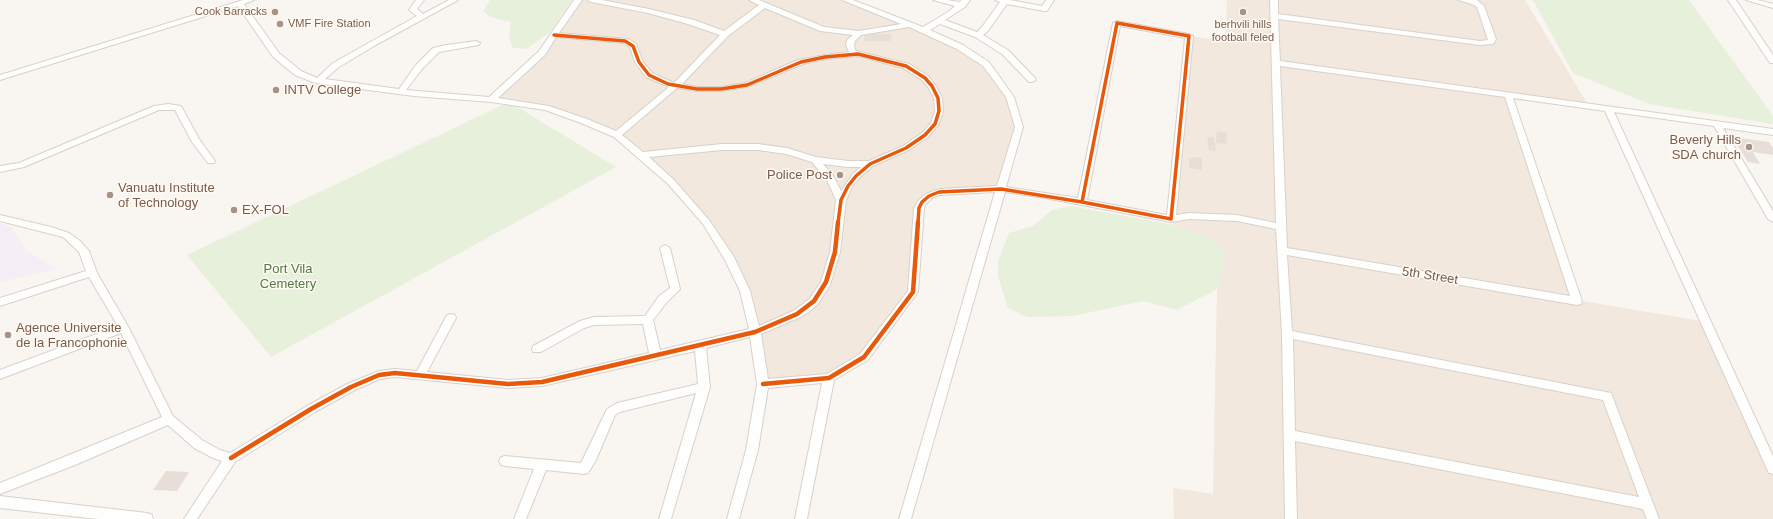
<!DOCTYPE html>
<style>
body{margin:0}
canvas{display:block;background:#f9f5f0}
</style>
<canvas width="1773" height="519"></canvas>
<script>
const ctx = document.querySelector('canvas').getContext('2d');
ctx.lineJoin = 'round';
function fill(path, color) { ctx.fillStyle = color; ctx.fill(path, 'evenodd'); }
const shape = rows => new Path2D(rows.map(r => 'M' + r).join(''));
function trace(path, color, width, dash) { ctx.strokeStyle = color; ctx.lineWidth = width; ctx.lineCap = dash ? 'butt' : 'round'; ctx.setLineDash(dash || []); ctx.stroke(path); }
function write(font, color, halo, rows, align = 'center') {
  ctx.font = font + ' Arial,sans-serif'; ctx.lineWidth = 3; ctx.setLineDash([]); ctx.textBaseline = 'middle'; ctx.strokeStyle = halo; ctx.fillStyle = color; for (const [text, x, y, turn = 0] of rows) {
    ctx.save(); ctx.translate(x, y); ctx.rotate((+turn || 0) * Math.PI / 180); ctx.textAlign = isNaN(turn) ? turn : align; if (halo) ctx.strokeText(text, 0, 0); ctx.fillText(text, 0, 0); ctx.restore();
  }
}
fill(shape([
 [578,0,846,0,924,30,986,64,1010,97,1019,127,1001,189,939,192,922,202,913,292,864,357,829,378,763,384,755,332,730,259,671,182,616,135,546,108,491,100,542,53],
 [1227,0,1525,0,1587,103,1510,100,1577,300,1701,321,1773,476,1773,519,1174,519,1173,488,1213,494,1217,289,1226,253,1213,240,1174,225,1171,219,1189,36,1225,41]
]), '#f2e8de');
fill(shape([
 [0,223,11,227,27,251,57,269,0,282]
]), '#f6eef6');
fill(shape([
 [490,0,572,0,549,33,526,49,513,48,509,38,511,22,490,17,483,11],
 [1533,0,1689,0,1773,116,1773,124,1649,104,1573,73],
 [509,102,616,167,271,357,187,255],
 [1071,206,1174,225,1213,240,1227,253,1217,289,1177,310,1144,301,1072,316,1027,317,1008,308,998,276,998,261,1009,233,1033,226,1052,210]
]), '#e7f0db');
fill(shape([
 [874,34,891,34,891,41,864,41,864,36],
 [1217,131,1227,133,1226,144,1216,143],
 [1207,137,1214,138,1216,151,1209,150],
 [1732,137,1769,142,1773,148,1773,155,1753,152,1760,164,1748,162],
 [1192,157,1202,158,1202,170,1189,168,1189,158,1192,159],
 [166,471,189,472,177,491,153,490]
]), '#e6ded7');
const minor = shape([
 [243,0,254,0,244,4,279,53,301,71,317,78,333,63,417,16,409,10,416,0,424,0,417,9,423,14,449,0,458,0,374,46,339,67,325,79,399,89,416,65,433,48,446,45,476,41,480,43,479,45,439,52,422,69,406,90,489,97,539,51,574,0,582,0,559,33,628,39,636,44,643,62,652,73,674,83,720,35,688,24,648,13,591,2,587,0,602,0,649,9,694,20,724,31,759,5,749,0,759,0,824,27,859,31,901,24,842,0,853,0,923,27,948,12,955,6,933,0,948,0,959,2,962,0,970,0,965,7,945,20,977,32,982,27,1000,2,995,0,1010,0,1042,6,1046,0,1054,0,1047,11,1044,11,1007,4,988,31,983,35,1008,50,1035,78,1036,80,1032,82,1029,82,1002,54,975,37,940,24,930,30,963,45,989,62,1014,97,1023,127,1006,187,1078,198,1113,23,1117,21,1189,34,1193,36,1176,215,1189,213,1237,215,1276,223,1270,0,1278,0,1278,14,1480,41,1488,40,1477,7,1472,4,1458,0,1477,0,1484,6,1496,39,1493,44,1480,45,1278,19,1280,61,1773,129,1773,135,1723,128,1773,211,1773,222,1768,219,1714,126,1614,112,1773,456,1773,474,1769,473,1767,469,1605,111,1513,98,1582,301,1581,304,1577,305,1287,255,1292,331,1611,393,1659,519,1647,519,1643,509,1295,441,1297,519,1285,519,1282,334,1276,229,1237,221,1189,219,1171,222,1045,198,1005,192,911,519,899,519,995,192,940,195,932,198,926,204,924,208,918,292,868,360,834,380,807,519,795,519,822,383,768,388,758,450,739,519,727,519,746,450,757,384,750,337,706,348,710,387,671,519,659,519,696,393,620,412,615,415,596,460,588,473,584,474,546,470,526,519,514,519,534,469,505,466,501,465,499,461,501,457,505,456,581,463,607,409,617,403,698,384,695,351,542,386,508,388,395,377,380,379,355,390,315,412,235,462,197,519,184,519,222,461,213,458,194,448,168,425,75,465,0,494,0,483,162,417,121,333,0,379,0,370,118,326,89,277,0,306,0,298,86,271,79,252,63,237,0,221,0,215,51,227,69,233,80,241,89,251,97,273,129,328,173,416,202,440,220,450,230,453,307,406,347,384,379,371,395,369,417,371,447,315,451,314,455,315,456,318,427,372,508,380,542,378,649,353,643,324,594,325,584,328,541,352,533,352,532,349,533,346,580,321,594,317,645,316,659,296,670,288,660,248,665,245,670,248,680,289,667,302,653,320,660,350,749,329,740,291,725,260,703,224,668,184,614,137,581,123,545,110,491,102,414,96,315,83,295,75,273,57,238,6,0,80,0,75,243,0],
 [765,8,820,31,853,35,847,40,846,45,849,52,825,55,798,60,745,83,721,87,697,87,682,84,728,36,765,8],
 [1120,26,1185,38,1167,215,1087,200,1120,26],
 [909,27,957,49,983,66,1006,97,1015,127,997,186,939,189,926,194,919,200,914,208,908,291,860,354,827,374,768,379,761,334,801,317,811,310,818,304,830,285,840,252,846,200,852,187,859,178,873,166,909,150,928,137,939,124,943,111,942,98,936,86,928,76,909,64,860,52,855,50,854,45,855,41,861,35,909,27],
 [556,37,623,43,630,47,635,62,646,77,669,87,616,131,587,119,549,106,498,98,545,55,556,37],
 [858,56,903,68,922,80,928,87,934,98,935,111,931,123,922,133,903,146,869,161,848,161,816,157,787,148,758,144,722,144,643,152,622,135,677,88,697,91,721,91,747,87,803,64,825,59,858,56],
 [1280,66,1505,97,1570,296,1287,248,1280,66],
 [722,150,758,150,786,154,812,162,827,180,836,200,830,252,821,282,810,298,803,304,793,311,759,326,750,291,734,257,709,220,674,180,649,157,722,150],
 [823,164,848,167,861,167,853,174,841,191,834,177,823,164],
 [1293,339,1603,400,1639,497,1295,431,1293,339],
 [1728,0,1736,0,1773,55,1773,63,1770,63,1728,0],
 [1746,0,1758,0,1773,4,1773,8,1746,0],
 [168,104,181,106,199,139,215,161,214,163,208,163,192,142,175,110,159,110,24,167,0,172,0,166,19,163,154,106,168,104],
 [0,496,147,513,152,515,153,519,98,519,0,508,0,496]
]);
trace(minor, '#d7d1cb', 2);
fill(minor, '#fefefd');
trace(shape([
 [1117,23,1189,36,1171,219,1082,202,1117,23],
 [554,35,625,41,633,46,639,62,649,75,668,84,697,89,721,89,747,85,801,62,825,57,858,54,906,66,925,78,932,86,938,98,939,111,935,124,925,135,906,148,870,164,856,176,848,186,841,200,838,223],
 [918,223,919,208,922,202,929,196,939,192,1001,189,1082,202]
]), '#e8590c', 3.5);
trace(shape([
 [763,384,829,378,864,357,913,292,918,222],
 [231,458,311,409,351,387,379,375,395,373,508,384,542,382,755,332,797,314,814,301,826,282,835,252,838,222]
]), '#e8590c', 4.5);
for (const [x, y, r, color] of [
 [275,12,4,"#a69286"],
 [1243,12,4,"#a69286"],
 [280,24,4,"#a69286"],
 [276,90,4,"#a69286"],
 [1749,147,4,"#a69286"],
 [840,175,4,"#a69286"],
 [110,195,4,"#a69286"],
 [234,210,4,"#a69286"],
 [8,335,4,"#a69286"]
]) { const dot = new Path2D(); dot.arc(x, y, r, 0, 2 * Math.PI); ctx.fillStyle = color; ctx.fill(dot); trace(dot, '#fffaf3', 1.5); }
write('11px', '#7a5c4d', '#fffaf3', [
 ["Cook Barracks",267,12],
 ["VMF Fire Station",288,24,"left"],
 ["berhvili hills",1243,25,"center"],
 ["football feled",1243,38,"center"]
], 'right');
write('13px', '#7a5c4d', '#fffaf3', [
 ["INTV College",284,90],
 ["Beverly Hills",1741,140,"right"],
 ["SDA church",1741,155,"right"],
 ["Police Post",832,175,"right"],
 ["Vanuatu Institute",118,188],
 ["of Technology",118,203],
 ["EX-FOL",242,210],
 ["Agence Universite",16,328],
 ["de la Francophonie",16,343]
], 'left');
write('13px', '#537a41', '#fffaf3', [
 ["Port Vila",288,269],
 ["Cemetery",288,284]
]);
write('13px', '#7a5c4d', '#fffaf3', [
 ["5th Street",1430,276,9]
]);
</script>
